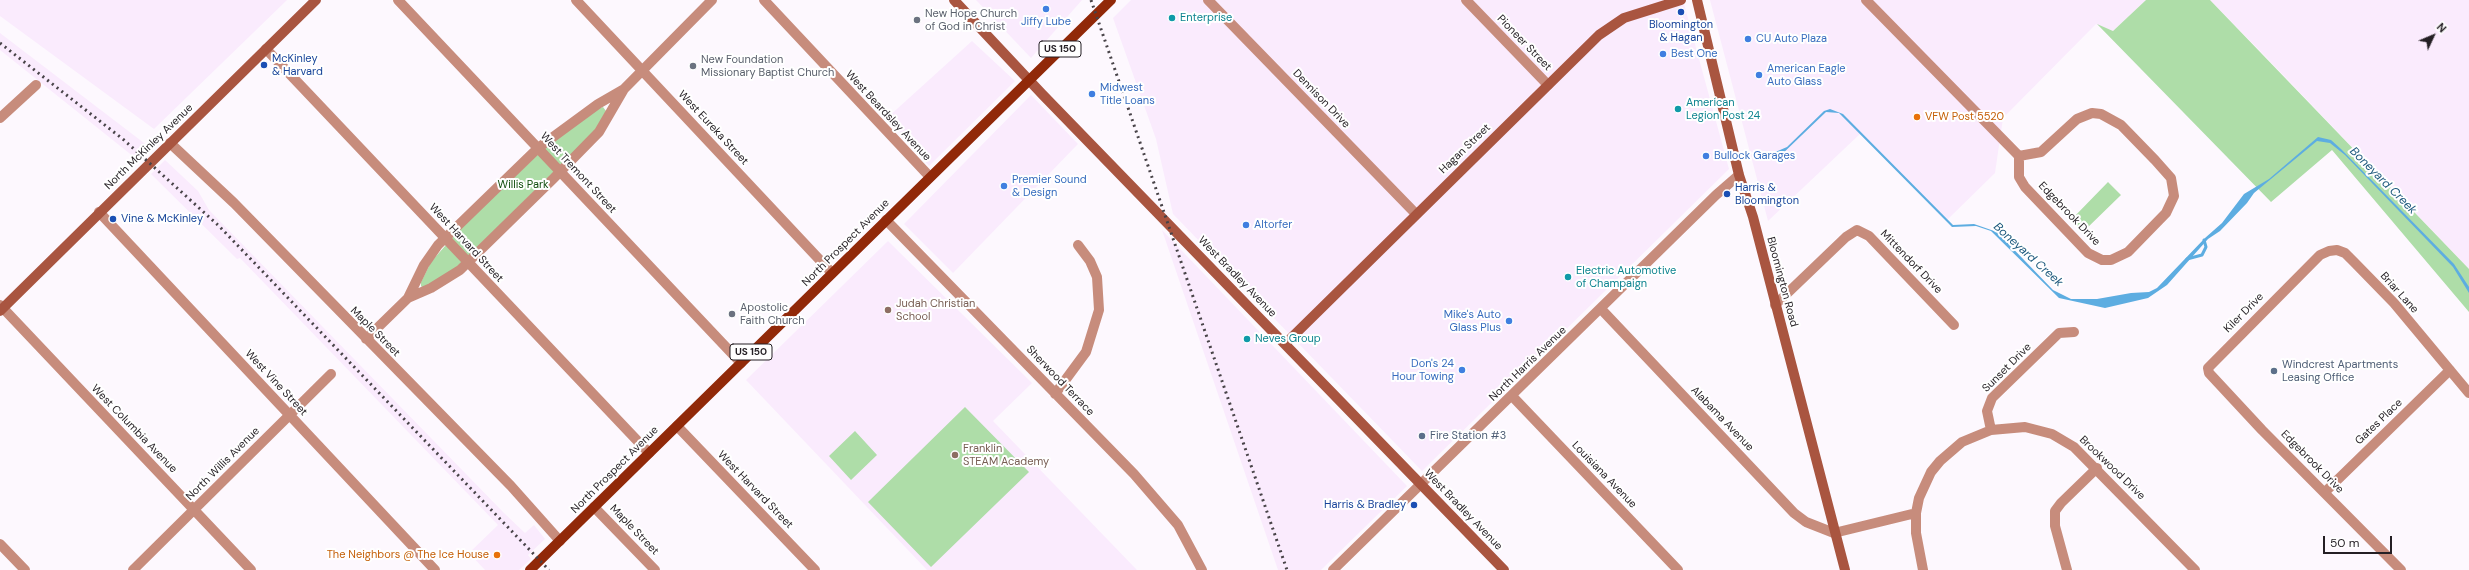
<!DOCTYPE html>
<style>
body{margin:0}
#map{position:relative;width:2469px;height:570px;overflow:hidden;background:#fdf8fe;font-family:"DM Sans",sans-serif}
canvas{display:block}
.north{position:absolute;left:2413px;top:16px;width:40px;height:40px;-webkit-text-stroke:3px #fff;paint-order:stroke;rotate:46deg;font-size:11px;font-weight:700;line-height:16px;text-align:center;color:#241f24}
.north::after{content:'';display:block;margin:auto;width:14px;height:18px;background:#241f24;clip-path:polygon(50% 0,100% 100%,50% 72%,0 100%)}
.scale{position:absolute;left:2323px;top:536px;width:69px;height:18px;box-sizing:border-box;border:2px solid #241f24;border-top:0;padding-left:5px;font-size:12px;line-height:14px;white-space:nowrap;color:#241f24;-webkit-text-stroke:3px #fff;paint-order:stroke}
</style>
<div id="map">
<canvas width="2469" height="570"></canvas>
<div class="north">N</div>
<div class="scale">50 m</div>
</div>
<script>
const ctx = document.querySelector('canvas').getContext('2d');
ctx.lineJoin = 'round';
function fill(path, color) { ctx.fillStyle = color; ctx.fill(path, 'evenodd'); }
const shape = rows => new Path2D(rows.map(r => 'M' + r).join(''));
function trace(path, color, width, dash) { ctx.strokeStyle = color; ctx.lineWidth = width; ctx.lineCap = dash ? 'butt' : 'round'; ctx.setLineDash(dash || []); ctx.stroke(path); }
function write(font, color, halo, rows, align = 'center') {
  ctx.font = font + ' "DM Sans",sans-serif'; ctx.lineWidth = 4; ctx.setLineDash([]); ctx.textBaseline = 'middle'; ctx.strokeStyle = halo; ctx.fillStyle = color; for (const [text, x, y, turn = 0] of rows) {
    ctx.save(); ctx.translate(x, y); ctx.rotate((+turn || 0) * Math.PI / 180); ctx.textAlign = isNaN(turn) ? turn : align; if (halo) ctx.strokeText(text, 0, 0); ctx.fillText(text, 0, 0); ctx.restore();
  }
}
fill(shape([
 [0,0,287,0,154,129,0,16],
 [976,0,1082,0,1031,58],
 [1131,0,1683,0,1729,169,1422,471,1173,214,1156,139,1113,18],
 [1710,0,2146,0,2113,31,2096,24,2003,118,1995,173,1946,221,1861,133,1768,221],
 [2210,0,2469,0,2469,269,2260,51],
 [0,33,144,143,150,150,139,161,0,50],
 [972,41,1015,81,929,166,887,118],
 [1031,95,1078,144,953,273,904,224],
 [165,160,198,191,209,210,504,513,525,533,534,525,545,539,528,555,531,559,519,570,485,570,469,553,498,525,240,258,237,259,151,174],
 [1162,230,1407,486,1321,570,1278,570],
 [888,241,1032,383,993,421,1137,570,927,570,746,380]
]), '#faebfd');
fill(shape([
 [2146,0,2210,0,2469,269,2469,312,2332,150,2271,202,2097,24,2113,31],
 [603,107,606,111,596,129,581,145,455,269,423,288,421,286,421,282,431,262,460,229,555,138,597,109],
 [2108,182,2121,195,2083,232,2071,220],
 [965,407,1029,472,931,567,868,502],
 [855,431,877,455,851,480,829,456]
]), '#aedda8');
fill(shape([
 [1830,109,1843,114,1953,225,1974,224,1997,232,2053,290,2071,299,2097,299,2131,293,2149,292,2157,288,2205,238,2222,223,2244,194,2269,179,2318,137,2331,140,2341,149,2454,264,2469,287,2469,293,2453,267,2345,155,2330,143,2317,141,2254,193,2247,203,2220,231,2208,239,2167,285,2148,298,2105,308,2059,298,1991,231,1976,226,1952,227,1839,113,1826,112,1778,158,1767,160,1773,153,1787,147,1824,111]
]), '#5dade1');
trace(shape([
 [2187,259,2202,255,2206,247,2204,240]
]), '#5dade1', 3);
trace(shape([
 [398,0,741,363],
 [576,0,832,273],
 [764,0,930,177],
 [1208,0,1416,214],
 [1466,0,1548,85],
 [1866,0,2019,156,2019,177,2025,187,2088,253,2102,260,2111,260,2128,252,2166,213,2174,196,2171,178,2155,160,2121,125,2101,114,2092,113,2077,119,2041,152,2019,156],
 [266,49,649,453],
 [0,118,36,85],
 [170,143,234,203,511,486,560,541],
 [99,212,435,570],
 [886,220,1134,474,1178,525,1202,570],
 [408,298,424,265,438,245,538,148,598,104,624,89],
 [0,305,251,570],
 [1775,305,1846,237,1857,230,1869,236,1954,325],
 [1601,309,1794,513,1806,522,1834,533,1916,513],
 [366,339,408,298,431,288,460,270,553,179,599,132,624,89,712,0],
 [1055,394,1086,352,1099,310,1097,277,1090,261,1078,245],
 [1512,396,1678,570],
 [677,426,815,570],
 [1991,430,1987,411,1992,398,2059,333,2074,332],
 [2325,492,2450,370],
 [594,507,655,570],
 [0,544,25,570],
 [133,570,331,374],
 [1333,570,1716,195,1739,175],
 [1923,570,1916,533,1916,513,1919,498,1931,472,1940,461,1962,442,1991,430,2025,427,2052,434,2074,447,2195,570],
 [2067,570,2055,526,2055,511,2061,503,2097,468],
 [2401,570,2262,430,2209,373,2208,368,2320,255,2329,251,2337,250,2345,253,2354,262,2394,303,2469,393]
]), '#c78c7c', 10);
trace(shape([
 [954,0,1042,94,1504,570],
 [1697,0,1739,175,1753,217,1845,570],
 [0,311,316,0],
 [1285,344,1599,35,1624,18,1681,0]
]), '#a95540', 10);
trace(shape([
 [530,570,1111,0]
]), '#912909', 10);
trace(shape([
 [1091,0,1287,570],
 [0,43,124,140,219,226,549,570]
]), '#484348', 3, [2, 4]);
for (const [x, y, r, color] of [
 [1046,9,4,"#3f7fe0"],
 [1681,12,4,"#1a4fb4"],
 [1172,18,4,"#0f9aa8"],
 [917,20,4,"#6b7280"],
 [1748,39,4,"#3f7fe0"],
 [1663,54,4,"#3f7fe0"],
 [264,65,4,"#1a4fb4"],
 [693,66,4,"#6b7280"],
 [1759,75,4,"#3f7fe0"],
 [1092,94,4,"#3f7fe0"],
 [1678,109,4,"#0f9aa8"],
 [1917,117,4,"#e8710a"],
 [1706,156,4,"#3f7fe0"],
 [1004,186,4,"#3f7fe0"],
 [1727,194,4,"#1a4fb4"],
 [113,219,4,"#1a4fb4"],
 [1246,225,4,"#3f7fe0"],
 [1568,277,4,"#0f9aa8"],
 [888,310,4,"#8d6e63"],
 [732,314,4,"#6b7280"],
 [1509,321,4,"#3f7fe0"],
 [1247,339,4,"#0f9aa8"],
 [1462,370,4,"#3f7fe0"],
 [2274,371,4,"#5c6f8a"],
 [1422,436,4,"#5c6f8a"],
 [955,455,4,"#8d6e63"],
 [1414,505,4,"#1a4fb4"],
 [497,555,4,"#e8710a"]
]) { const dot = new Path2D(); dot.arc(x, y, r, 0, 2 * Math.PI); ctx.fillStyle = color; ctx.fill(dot); trace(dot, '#fff', 1.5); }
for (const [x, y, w] of [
 [1060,49,42],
 [751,352,42]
]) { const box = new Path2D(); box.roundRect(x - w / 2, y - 8, w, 16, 3); ctx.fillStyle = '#fff'; ctx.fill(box); trace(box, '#241f24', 1); }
write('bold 10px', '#241f24', null, [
 ["US 150",1060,49],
 ["US 150",751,352]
]);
write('11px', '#5b616d', '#fff', [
 ["New Hope Church",925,14],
 ["of God in Christ",925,27],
 ["New Foundation",701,60],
 ["Missionary Baptist Church",701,73],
 ["Apostolic",740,308],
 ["Faith Church",740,321]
], 'left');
write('11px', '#0d838f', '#fff', [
 ["Enterprise",1180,18],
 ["American",1686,103],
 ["Legion Post 24",1686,116],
 ["Electric Automotive",1576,271],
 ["of Champaign",1576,284],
 ["Neves Group",1255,339]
], 'left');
write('11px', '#366cbe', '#fff', [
 ["Jiffy Lube",1046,22,"center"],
 ["CU Auto Plaza",1756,39],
 ["Best One",1671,54],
 ["American Eagle",1767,69],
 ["Auto Glass",1767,82],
 ["Midwest",1100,88],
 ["Title Loans",1100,101],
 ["Bullock Garages",1714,156],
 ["Premier Sound",1012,180],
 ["& Design",1012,193],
 ["Altorfer",1254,225],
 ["Mike's Auto",1501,315,"right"],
 ["Glass Plus",1501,328,"right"],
 ["Don's 24",1454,364,"right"],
 ["Hour Towing",1454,377,"right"]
], 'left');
write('11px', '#164399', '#fff', [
 ["Bloomington",1681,25,"center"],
 ["& Hagan",1681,38,"center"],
 ["McKinley",272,59],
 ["& Harvard",272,72],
 ["Harris &",1735,188],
 ["Bloomington",1735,201],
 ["Vine & McKinley",121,219],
 ["Harris & Bradley",1406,505,"right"]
], 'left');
write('11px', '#241f24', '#fff', [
 ["Pioneer Street",1524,43,46],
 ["Dennison Drive",1321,99,46],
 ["West Beardsley Avenue",888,116,47],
 ["West Eureka Street",713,128,47],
 ["North McKinley Avenue",149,147,-44],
 ["Hagan Street",1465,149,-44],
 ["West Tremont Street",578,173,47],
 ["Edgebrook Drive",2069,214,46],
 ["West Harvard Street",466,243,47],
 ["North Prospect Avenue",846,243,-45],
 ["Mittendorf Drive",1911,262,46],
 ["West Bradley Avenue",1237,277,46],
 ["Bloomington Road",1782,282,75],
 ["Briar Lane",2399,293,48],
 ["Kiler Drive",2244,313,-45],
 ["Maple Street",375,332,45],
 ["North Harris Avenue",1528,364,-44],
 ["Sunset Drive",2007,368,-45],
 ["Sherwood Terrace",1060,381,46],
 ["West Vine Street",276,383,47],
 ["Alabama Avenue",1722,419,46],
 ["Gates Place",2379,422,-44],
 ["West Columbia Avenue",134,429,46],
 ["Edgebrook Drive",2312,462,45],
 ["North Willis Avenue",223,464,-45],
 ["Brookwood Drive",2112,468,44],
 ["North Prospect Avenue",615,470,-45],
 ["Louisiana Avenue",1604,475,46],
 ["West Harvard Street",755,490,46],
 ["West Bradley Avenue",1463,510,46],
 ["Maple Street",634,530,46]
]);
write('11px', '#c56008', '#fff', [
 ["VFW Post 5520",1925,117],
 ["The Neighbors @ The Ice House",489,555,"right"]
], 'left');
write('11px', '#104d0d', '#fff', [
 ["Willis Park",523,185]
]);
write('11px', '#785e54', '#fff', [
 ["Judah Christian",896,304],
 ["School",896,317],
 ["Franklin",963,449],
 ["STEAM Academy",963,462]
], 'left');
write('11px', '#4e5e75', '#fff', [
 ["Windcrest Apartments",2282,365],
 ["Leasing Office",2282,378],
 ["Fire Station #3",1430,436]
], 'left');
write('italic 12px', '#1d597d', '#fff', [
 ["Boneyard Creek",2383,181,45],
 ["Boneyard Creek",2028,255,42]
]);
</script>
